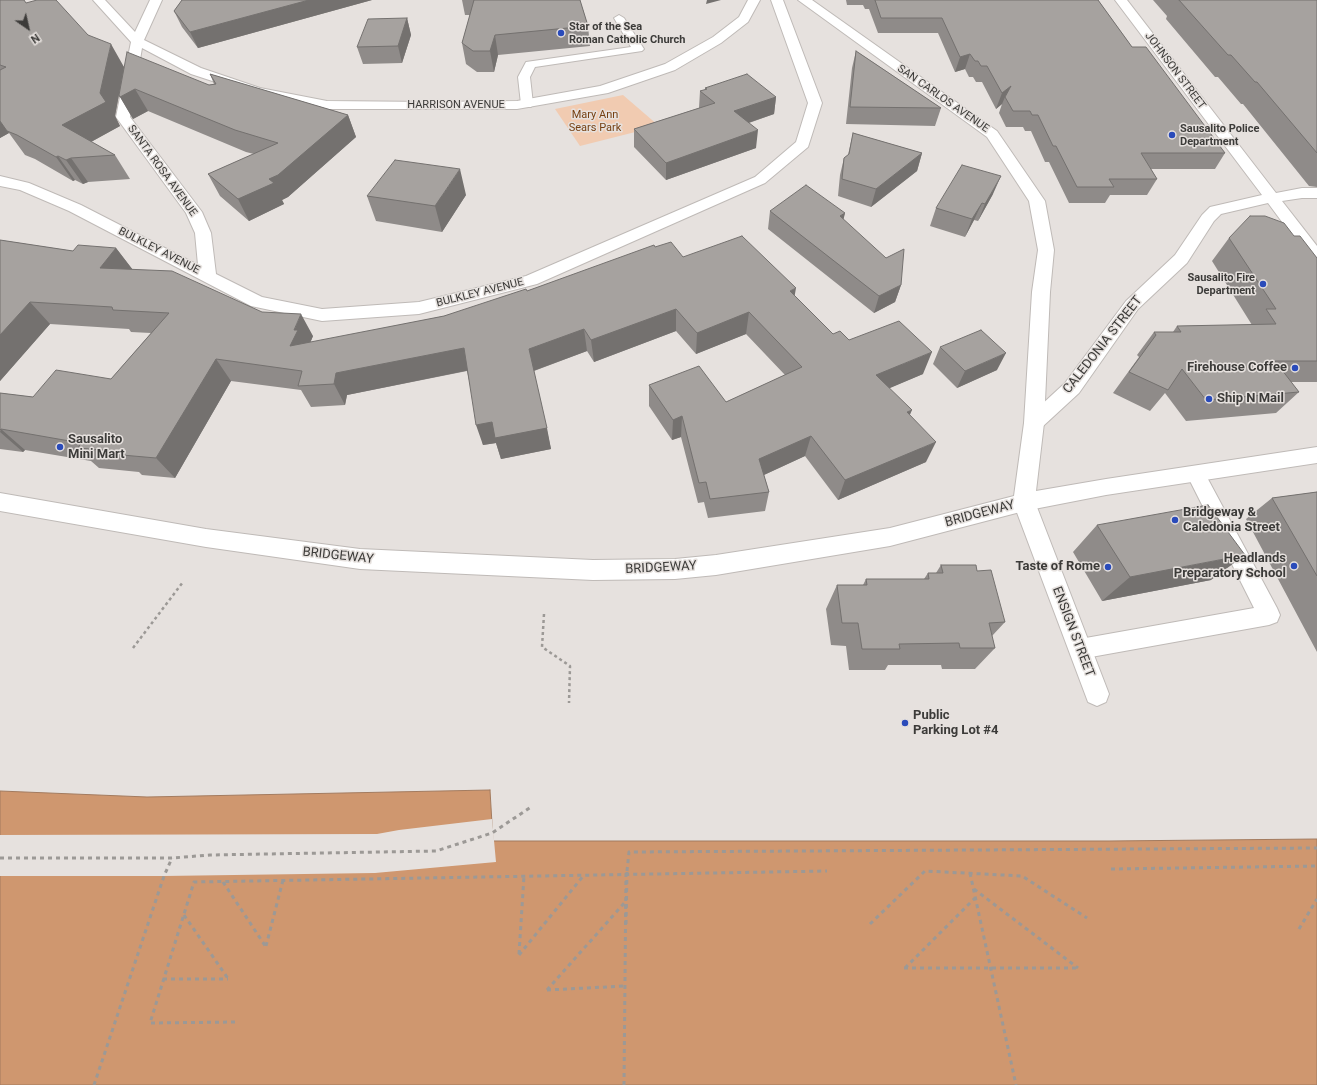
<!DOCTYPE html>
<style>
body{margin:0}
#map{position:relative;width:1317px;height:1085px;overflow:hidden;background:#e6e1de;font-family:Roboto,sans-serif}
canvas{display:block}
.north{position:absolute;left:8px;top:8px;width:40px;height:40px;-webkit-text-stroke:3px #e6e1de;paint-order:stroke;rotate:146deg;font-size:11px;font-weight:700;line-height:16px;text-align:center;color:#3c3b39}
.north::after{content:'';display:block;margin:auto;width:14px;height:18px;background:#3c3b39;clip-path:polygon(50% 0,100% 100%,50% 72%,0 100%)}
</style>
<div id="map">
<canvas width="1317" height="1085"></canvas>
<div class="north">N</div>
</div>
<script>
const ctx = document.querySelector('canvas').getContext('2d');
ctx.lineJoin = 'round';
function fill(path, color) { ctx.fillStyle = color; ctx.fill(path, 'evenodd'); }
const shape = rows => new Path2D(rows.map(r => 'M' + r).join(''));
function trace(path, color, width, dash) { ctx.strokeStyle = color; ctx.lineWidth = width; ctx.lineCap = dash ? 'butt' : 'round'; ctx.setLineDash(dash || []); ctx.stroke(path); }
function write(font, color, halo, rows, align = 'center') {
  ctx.font = font + ' Roboto,sans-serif'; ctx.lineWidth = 3; ctx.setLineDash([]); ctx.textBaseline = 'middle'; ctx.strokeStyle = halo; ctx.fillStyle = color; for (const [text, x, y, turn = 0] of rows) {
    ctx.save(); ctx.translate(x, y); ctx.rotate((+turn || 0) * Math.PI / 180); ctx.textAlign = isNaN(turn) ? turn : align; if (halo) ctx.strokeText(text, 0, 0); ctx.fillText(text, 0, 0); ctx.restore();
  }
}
fill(shape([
 [623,95,659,126,580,146,555,109]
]), '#f1cbb1');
const water = shape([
 [490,790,493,841,1109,841,1317,839,1317,1085,0,1085,0,791,147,797,490,790]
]);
fill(water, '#cf976f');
trace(water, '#a37b5f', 1);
fill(shape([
 [492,819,496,862,375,873,164,876,0,876,0,835,377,834,399,830]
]), '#e6e1de');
const lane = shape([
 [619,15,624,18,644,49,642,51,535,67,530,77,533,104,531,107,523,107,521,104,518,77,526,62,631,47,614,18,619,15],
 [1195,466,1202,468,1277,608,1280,615,1277,622,1269,625,1080,659,1072,656,1069,649,1072,642,1080,639,1254,608,1186,473,1188,468,1195,466]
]);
const street = shape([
 [93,0,105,0,135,32,150,0,162,0,144,40,201,68,260,88,327,101,430,102,517,101,600,86,665,64,713,37,739,17,748,0,760,0,748,22,721,43,675,70,608,93,517,109,327,109,252,94,191,74,142,48,130,117,202,212,211,233,216,274,262,297,322,309,419,302,526,276,755,177,796,142,808,103,771,0,783,0,822,103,808,147,765,183,537,284,419,314,322,321,251,306,69,211,20,190,0,186,0,176,29,183,81,205,198,265,195,233,186,213,116,117,131,42,93,0],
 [1115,0,1127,0,1276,193,1302,188,1317,188,1317,198,1302,198,1282,201,1317,246,1317,262,1311,261,1268,203,1221,214,1214,221,1187,263,1138,309,1079,393,1041,428,1034,431,1027,428,1024,423,1027,418,1065,383,1126,301,1175,255,1202,215,1210,207,1262,195,1115,0],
 [1024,493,1032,496,1035,502,1109,694,1106,702,1097,706,1088,702,1013,502,1016,496,1024,493]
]);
const secondary = shape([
 [798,0,812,0,997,131,1045,201,1054,250,1050,292,1044,423,1036,491,1106,479,1317,447,1317,463,1106,495,1024,511,890,546,716,575,675,579,593,580,360,569,206,547,0,511,0,493,206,529,360,549,593,560,675,559,716,555,890,528,1014,496,1024,423,1032,292,1038,250,1029,201,987,137,798,0]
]);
trace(lane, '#bfbab7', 2);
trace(street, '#bfbab7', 2);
trace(secondary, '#bfbab7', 2);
trace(shape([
 [544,614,542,647,570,666,569,703],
 [133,648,183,582]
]), '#9c9996', 2.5, [3, 3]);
trace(shape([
 [0,858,172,858,210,855,436,851,492,833,531,807],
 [1111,869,1317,866],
 [627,871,629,852,1317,848],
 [970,873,1016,1085],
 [223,882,266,947],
 [974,889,1078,968],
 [184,915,229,980],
 [870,924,925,871,1022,876,1087,918],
 [1299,929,1317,899],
 [266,946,283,880],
 [519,954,524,876],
 [519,955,584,875],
 [904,968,1078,968],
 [905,968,975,898],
 [163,979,228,979],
 [547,990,626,901],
 [547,990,625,986],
 [235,1022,150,1023,194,882,827,871],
 [94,1085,164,876,172,858],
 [624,1085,626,873]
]), '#9c9996', 3, [4, 4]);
fill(lane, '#fff');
fill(street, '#fff');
fill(secondary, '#fff');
trace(shape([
 [626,924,627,871]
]), '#9c9996', 3, [4, 4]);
fill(shape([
 [0,0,26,3,88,35,124,67,209,85,214,84,210,74,348,115,356,137,288,197,282,200,284,204,249,221,220,196,208,174,254,154,246,152,148,111,133,119,119,95,115,116,120,126,91,142,115,155,130,179,88,182,83,184,75,180,73,181,35,159,25,155,9,133,0,138],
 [182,0,372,0,198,48,182,27,174,11],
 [462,0,580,0,588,26,590,46,498,55,494,72,477,72,466,64,462,43,470,15,465,15],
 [846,0,1098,0,1132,47,1225,153,1215,169,1151,169,1157,179,1147,195,1110,195,1105,203,1069,203,1049,162,1045,162,1031,131,1025,131,1023,127,1006,127,999,113,1002,104,996,109,982,82,976,82,973,77,969,77,965,69,955,72,938,33,878,33,869,9,865,9,863,5,847,5],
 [1153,0,1317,0,1317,187,1309,186,1243,104,1241,104,1218,77,1215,77,1166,19,1167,16],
 [407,18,411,35,402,63,363,64,357,47],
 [856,51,941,108,935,126,846,124,852,68],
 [705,88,776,97,774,114,749,123,756,148,666,180,634,147,634,129,699,108,700,91,705,90],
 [853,133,922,153,917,171,871,207,838,196,840,175,844,158,848,155],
 [993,194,978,221,974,220,965,237,930,226,936,208],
 [466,195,442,232,376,221,367,196],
 [770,211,845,213,843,219,901,285,895,302,874,313,768,229],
 [1294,236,1317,258,1317,382,1291,382,1299,392,1276,413,1186,421,1165,393,1150,411,1113,393,1139,357,1137,355,1154,332,1173,332,1177,326,1252,325,1212,261,1229,238],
 [0,240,73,251,116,248,132,269,313,336,310,343,444,316,527,291,655,247,795,296,833,334,923,374,889,388,909,415,926,462,838,500,805,456,764,475,769,492,765,511,708,518,704,502,698,503,681,437,672,440,649,406,649,385,726,402,785,375,746,334,696,354,676,331,594,362,587,351,534,371,551,449,501,459,496,443,483,445,467,371,347,395,345,405,311,407,301,390,231,381,175,478,142,475,139,472,99,468,91,461,25,450,23,452,0,449,0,393,33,397,111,379,151,333,131,332,129,329,50,324,0,381],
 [940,347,997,370,957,388,933,364],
 [1317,492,1317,652,1246,519,1272,498],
 [1097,525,1211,580,1102,601,1073,552],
 [941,565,977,571,1005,622,992,636,995,648,975,669,942,669,941,665,888,665,885,670,849,670,846,646,831,645,826,609,837,585,863,585,866,579,924,579,928,573,936,573]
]), '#8f8b89');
fill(shape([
 [309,0,372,0,198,48,190,32],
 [707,0,721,0,706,4],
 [407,18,411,35,402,63,398,46],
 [495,35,498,55,494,72,490,51],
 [111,44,124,67,115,116,120,126,78,149,62,125,100,93],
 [970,54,965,69,955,72,960,57],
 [1011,86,1005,97,1002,104,996,109,1002,93],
 [135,89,148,111,133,119,120,97],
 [776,97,774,114,733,128,734,111],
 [348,115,356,137,288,197,282,200,284,204,249,221,238,199,269,179],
 [0,120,9,133,0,138],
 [758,130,756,148,666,180,666,163],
 [922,153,917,171,871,207,876,189],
 [58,156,75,180,73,181,56,157],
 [71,158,88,182,83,184,66,160],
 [460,169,466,195,442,232,435,206],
 [1001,176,993,194,978,221,985,204],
 [982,203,974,220,965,237,972,219],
 [845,213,841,230,840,216],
 [116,248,133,270,100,268],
 [901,285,895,302,874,313,879,296],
 [796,288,792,311,790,291],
 [30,302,50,324,0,381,0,335],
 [676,309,676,331,594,362,591,340],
 [749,312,746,334,696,354,697,333],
 [301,314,313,336,308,348,290,346,294,330],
 [584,329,587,351,533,371,529,349],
 [464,348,470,370,347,395,345,405,334,384,336,373],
 [932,352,923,374,869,397,876,375],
 [1006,353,997,370,957,388,965,371],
 [216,359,231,381,175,478,156,458],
 [912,410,903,431,907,412],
 [682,416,681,437,672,440,673,420],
 [492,422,547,428,551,449,501,459,496,443,483,445,476,425],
 [1,429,25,450,23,452,0,432],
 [811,436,805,456,755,479,759,459],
 [936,442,926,462,838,500,845,480],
 [1245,555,1211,580,1102,601,1130,577]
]), '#74716f');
const building = shape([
 [0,0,24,0,26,3,37,0,56,0,88,35,111,44,100,93,106,102,62,125,115,155,71,158,66,160,58,156,56,157,17,135,7,131,0,121,0,70,6,67,0,65,0,0],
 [182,0,309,0,190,32,174,11,182,0],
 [474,0,580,0,588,26,495,35,490,51,473,51,462,43,474,0],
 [875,0,1098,0,1132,47,1146,47,1225,153,1141,153,1157,179,1109,179,1114,187,1077,187,1056,146,1053,146,1038,115,1032,115,1030,111,1013,111,1005,97,1011,86,1002,93,987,66,981,66,978,61,975,61,970,54,960,57,942,18,881,18,875,0],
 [1179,0,1317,0,1317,153,1257,82,1255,82,1231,55,1228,55,1179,0],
 [407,18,398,46,357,47,368,19,407,18],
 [856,51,941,108,850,107,856,51],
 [127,52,209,85,216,84,210,74,348,115,278,175,269,179,274,183,238,199,208,174,278,143,235,130,135,89,120,97,119,95,127,52],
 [747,74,776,97,734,111,758,130,666,163,634,129,715,103,700,91,707,89,705,88,747,74],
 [853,133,922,153,876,189,842,179,844,158,849,154,853,133],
 [395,160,460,169,435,206,367,196,395,160],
 [962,165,1001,176,985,204,982,203,972,219,936,208,962,165],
 [806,185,845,213,840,216,886,258,904,249,901,285,879,296,770,211,806,185],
 [1250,216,1265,216,1284,223,1294,236,1300,236,1317,258,1317,361,1275,361,1299,392,1206,400,1182,369,1168,390,1129,372,1156,335,1154,332,1181,332,1177,326,1276,324,1266,309,1276,309,1229,238,1250,216],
 [742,236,796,288,790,291,833,334,840,331,849,340,899,321,932,352,876,375,912,410,907,412,936,442,845,480,811,436,759,459,769,492,710,499,706,482,699,483,682,416,673,420,649,385,699,366,726,402,802,367,749,312,697,333,676,309,591,340,584,329,529,349,547,428,495,438,492,422,476,425,464,348,336,373,334,384,298,386,302,371,216,359,156,458,122,455,124,452,78,448,81,443,1,429,0,430,0,393,33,397,56,370,111,379,169,313,113,310,112,307,30,302,0,335,0,240,73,251,78,245,116,248,100,268,172,271,262,312,301,314,294,330,298,330,290,346,444,316,526,289,527,291,654,245,655,247,671,242,683,257,742,236],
 [981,330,1006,353,965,371,940,347,981,330],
 [1317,492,1317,576,1272,498,1317,492],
 [1208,505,1245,555,1130,577,1097,525,1208,505],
 [941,565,976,565,977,571,991,570,1005,622,989,623,995,648,960,648,959,643,899,644,900,649,862,649,858,623,842,623,837,585,867,585,866,579,929,579,928,573,943,573,941,565]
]);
fill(building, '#a6a29f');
trace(building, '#74716f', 1);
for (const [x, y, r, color] of [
 [561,33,4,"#2a4bba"],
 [1172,135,4,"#2a4bba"],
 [1263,284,4,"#2a4bba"],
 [1295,368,4,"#2a4bba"],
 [1209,399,4,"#2a4bba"],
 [60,447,4,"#2a4bba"],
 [1175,520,4,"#2a4bba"],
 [1294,566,4,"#2a4bba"],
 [1108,567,4,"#2a4bba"],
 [905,723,4,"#2a4bba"]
]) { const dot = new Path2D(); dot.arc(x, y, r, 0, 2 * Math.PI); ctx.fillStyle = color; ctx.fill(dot); trace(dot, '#e6e1de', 1.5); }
write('bold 11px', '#3c3b39', '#e6e1de', [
 ["Star of the Sea",569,27],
 ["Roman Catholic Church",569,40],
 ["Sausalito Police",1180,129],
 ["Department",1180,142],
 ["Sausalito Fire",1255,278,"right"],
 ["Department",1255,291,"right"]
], 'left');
write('11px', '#3c3b39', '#e6e1de', [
 ["JOHNSON STREET",1175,71,53],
 ["SAN CARLOS AVENUE",943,99,35],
 ["HARRISON AVENUE",456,105],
 ["SANTA ROSA AVENUE",162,171,54],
 ["BULKLEY AVENUE",159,251,27],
 ["BULKLEY AVENUE",480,293,-14]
]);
write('11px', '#774113', '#e6e1de', [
 ["Mary Ann",595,115],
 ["Sears Park",595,128]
]);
write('13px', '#3c3b39', '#e6e1de', [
 ["CALEDONIA STREET",1103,345,-52],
 ["BRIDGEWAY",980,514,-15],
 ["BRIDGEWAY",338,556,6],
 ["BRIDGEWAY",661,568,-3],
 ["ENSIGN STREET",1073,632,69]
]);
write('bold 13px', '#3c3b39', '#e6e1de', [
 ["Firehouse Coffee",1287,368,"right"],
 ["Ship N Mail",1217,399],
 ["Sausalito",68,440],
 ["Mini Mart",68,455],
 ["Bridgeway &",1183,513],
 ["Caledonia Street",1183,528],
 ["Headlands",1286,559,"right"],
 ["Preparatory School",1286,574,"right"],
 ["Taste of Rome",1100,567,"right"],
 ["Public",913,716],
 ["Parking Lot #4",913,731]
], 'left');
</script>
